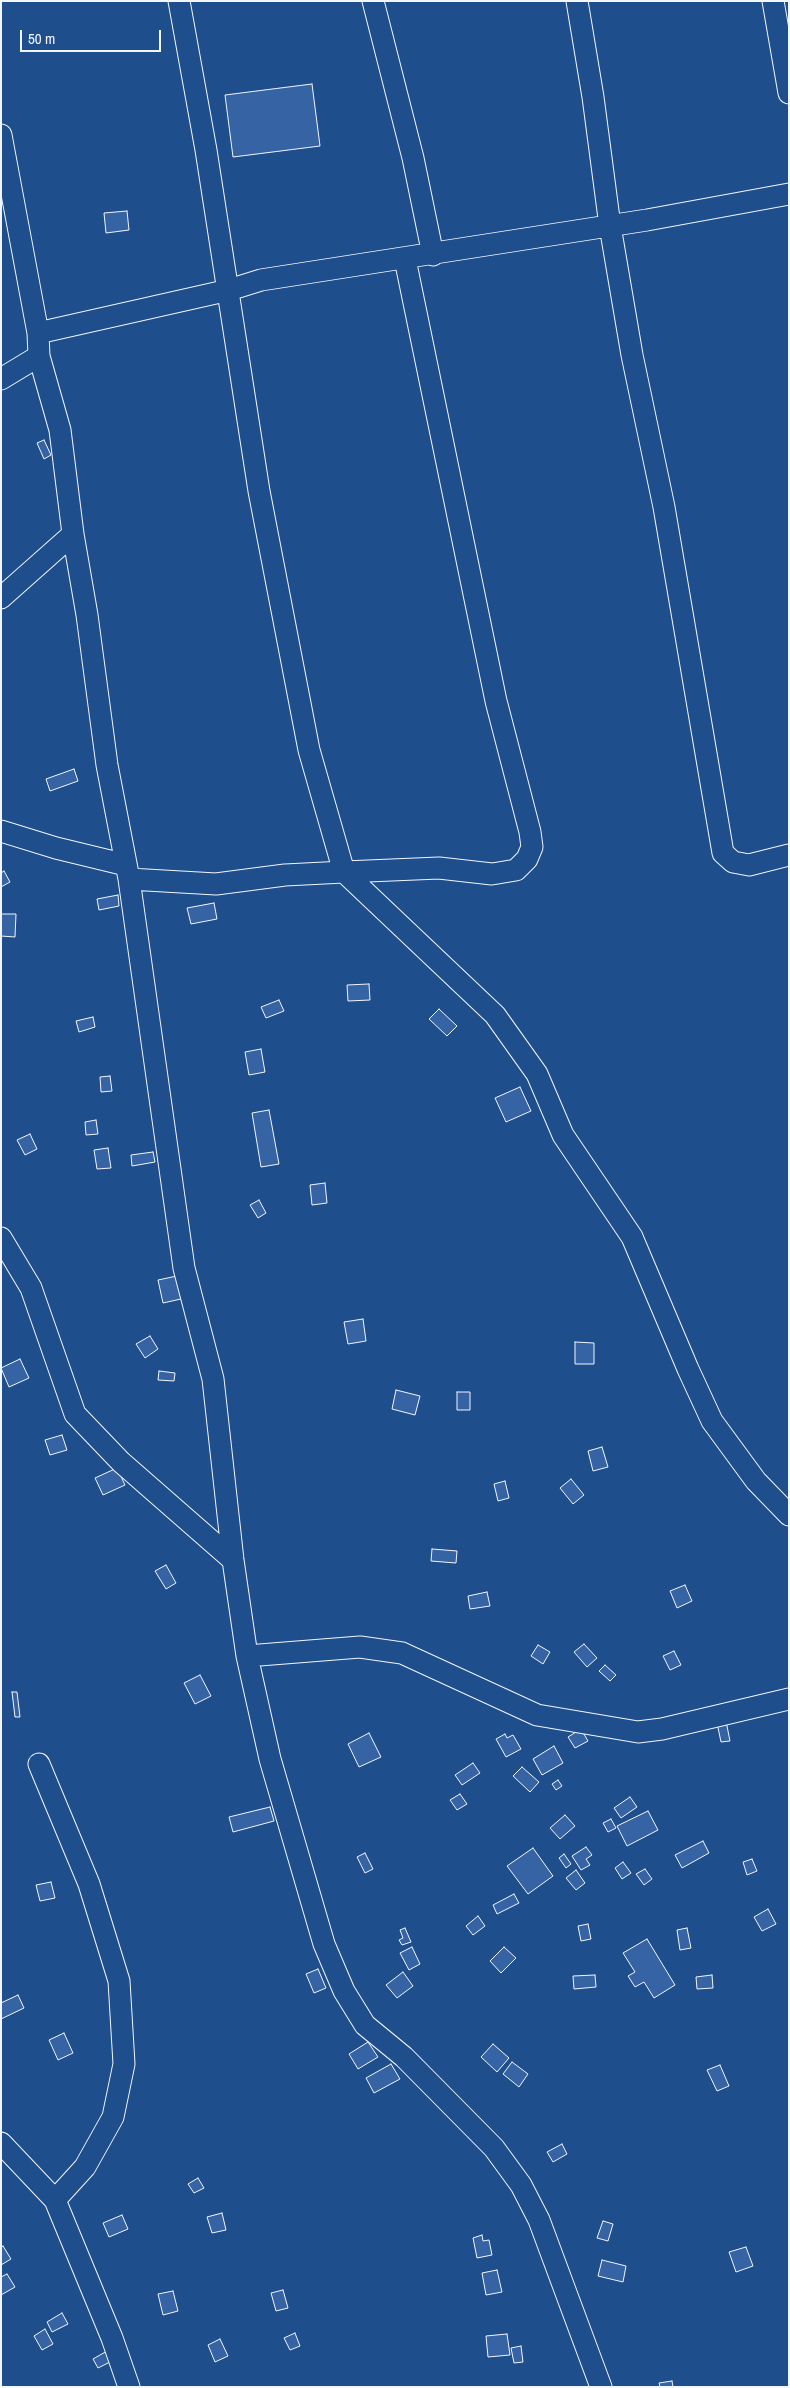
<!DOCTYPE html>
<style>
body{margin:0}
#map{position:relative;width:790px;height:2388px;overflow:hidden;background:#1f4e8c;font-family:"Archivo Narrow",sans-serif}
canvas{display:block}
.frame{position:absolute;inset:0;border:2px solid #f2f6ff;pointer-events:none}
.scale{position:absolute;left:20px;top:30px;width:141px;height:22px;box-sizing:border-box;border:2px solid #f2f6ff;border-top:0;padding-left:6px;font-size:15px;line-height:18px;white-space:nowrap;color:#f2f6ff;-webkit-text-stroke:4px #1f4e8c;paint-order:stroke}
</style>
<div id="map">
<canvas width="790" height="2388"></canvas>
<div class="frame"></div>
<div class="scale">50 m</div>
</div>
<script>
const ctx = document.querySelector('canvas').getContext('2d');
ctx.lineJoin = 'round';
function fill(path, color) { ctx.fillStyle = color; ctx.fill(path, 'evenodd'); }
const shape = rows => new Path2D(rows.map(r => 'M' + r).join(''));
function trace(path, color, width, dash) { ctx.strokeStyle = color; ctx.lineWidth = width; ctx.lineCap = dash ? 'butt' : 'round'; ctx.setLineDash(dash || []); ctx.stroke(path); }
const building = shape([
 [312,84,320,146,233,157,225,95,312,84],
 [127,211,129,230,106,233,104,213,127,211],
 [44,440,51,455,44,459,37,443,44,440],
 [74,769,78,781,50,791,46,779,74,769],
 [4,871,10,882,1,887,1,873,4,871],
 [118,895,119,906,99,910,97,899,118,895],
 [214,903,217,919,191,924,187,908,214,903],
 [1,914,16,914,15,937,1,936,1,914],
 [369,984,370,1000,348,1001,347,985,369,984],
 [279,1000,284,1011,266,1018,261,1007,279,1000],
 [439,1009,457,1026,447,1036,429,1019,439,1009],
 [93,1017,95,1027,79,1032,76,1021,93,1017],
 [261,1049,265,1072,249,1075,245,1052,261,1049],
 [110,1076,112,1091,101,1092,100,1077,110,1076],
 [520,1087,531,1111,506,1122,495,1098,520,1087],
 [269,1110,279,1164,261,1167,252,1113,269,1110],
 [96,1120,98,1134,86,1135,85,1122,96,1120],
 [30,1134,37,1149,25,1155,17,1140,30,1134],
 [108,1148,111,1168,97,1169,94,1150,108,1148],
 [153,1152,155,1162,132,1166,131,1155,153,1152],
 [325,1183,327,1203,312,1205,310,1185,325,1183],
 [259,1200,266,1213,258,1218,250,1205,259,1200],
 [177,1276,181,1299,163,1303,158,1280,177,1276],
 [363,1319,366,1341,348,1344,344,1322,363,1319],
 [150,1336,158,1349,145,1358,136,1344,150,1336],
 [575,1342,594,1343,594,1364,575,1364,575,1342],
 [20,1359,29,1378,9,1387,1,1368,20,1359],
 [159,1371,175,1373,174,1381,158,1380,159,1371],
 [396,1390,420,1396,415,1415,392,1409,396,1390],
 [457,1392,470,1392,470,1410,457,1410,457,1392],
 [62,1435,67,1450,50,1455,45,1440,62,1435],
 [602,1447,608,1467,593,1471,588,1451,602,1447],
 [117,1468,125,1485,103,1495,95,1478,117,1468],
 [571,1479,584,1495,573,1504,560,1488,571,1479],
 [505,1481,509,1498,498,1501,494,1484,505,1481],
 [432,1549,457,1551,456,1563,431,1561,432,1549],
 [166,1565,176,1583,166,1589,155,1571,166,1565],
 [685,1585,692,1601,677,1608,670,1591,685,1585],
 [487,1592,490,1606,470,1609,468,1596,487,1592],
 [584,1644,597,1658,587,1667,574,1652,584,1644],
 [538,1645,550,1652,543,1664,531,1656,538,1645],
 [674,1651,681,1665,670,1670,663,1656,674,1651],
 [605,1665,616,1675,610,1681,599,1671,605,1665],
 [200,1675,211,1696,195,1704,184,1683,200,1675],
 [12,1692,17,1692,20,1717,15,1717,12,1692],
 [726,1721,730,1741,721,1742,717,1723,726,1721],
 [581,1729,588,1741,575,1748,568,1737,581,1729],
 [369,1733,381,1757,359,1767,348,1744,369,1733],
 [505,1734,507,1738,513,1735,521,1749,506,1757,496,1739,505,1734],
 [554,1746,563,1763,542,1775,533,1759,554,1746],
 [473,1763,480,1773,462,1785,455,1775,473,1763],
 [522,1767,539,1782,530,1792,513,1776,522,1767],
 [558,1780,562,1786,556,1790,552,1784,558,1780],
 [460,1794,467,1804,457,1810,450,1800,460,1794],
 [630,1797,637,1807,621,1818,614,1808,630,1797],
 [270,1807,274,1821,233,1832,229,1817,270,1807],
 [648,1811,658,1830,627,1846,617,1826,648,1811],
 [565,1815,575,1826,560,1839,550,1828,565,1815],
 [611,1819,616,1828,608,1832,603,1823,611,1819],
 [703,1841,709,1853,682,1868,675,1855,703,1841],
 [586,1847,592,1855,586,1859,590,1865,581,1870,572,1856,586,1847],
 [533,1848,553,1876,528,1894,507,1866,533,1848],
 [365,1853,373,1869,365,1873,357,1857,365,1853],
 [564,1854,571,1864,566,1868,559,1858,564,1854],
 [752,1859,757,1871,747,1875,743,1862,752,1859],
 [623,1862,631,1873,622,1879,615,1868,623,1862],
 [645,1869,652,1879,644,1885,636,1874,645,1869],
 [576,1870,585,1883,576,1890,566,1878,576,1870],
 [51,1882,55,1898,40,1901,36,1885,51,1882],
 [514,1894,519,1903,497,1914,493,1905,514,1894],
 [768,1909,776,1924,762,1931,754,1917,768,1909],
 [478,1916,485,1926,473,1935,466,1926,478,1916],
 [588,1924,591,1939,581,1941,578,1926,588,1924],
 [405,1928,411,1942,402,1945,399,1940,403,1938,400,1930,405,1928],
 [687,1928,691,1948,680,1950,677,1930,687,1928],
 [647,1939,675,1985,654,1998,644,1982,635,1987,628,1976,635,1972,623,1953,647,1939],
 [412,1947,420,1964,409,1970,400,1953,412,1947],
 [504,1947,516,1958,501,1973,490,1961,504,1947],
 [318,1969,326,1988,314,1993,306,1974,318,1969],
 [403,1972,413,1986,397,1998,386,1985,403,1972],
 [595,1975,596,1987,574,1989,573,1976,595,1975],
 [712,1975,713,1988,697,1989,696,1977,712,1975],
 [18,1995,24,2008,1,2019,1,2003,18,1995],
 [64,2033,73,2053,58,2060,49,2040,64,2033],
 [368,2042,378,2057,358,2069,349,2054,368,2042],
 [493,2044,509,2058,497,2072,481,2057,493,2044],
 [512,2062,528,2074,519,2087,503,2074,512,2062],
 [391,2064,400,2079,374,2093,366,2078,391,2064],
 [720,2065,729,2086,717,2091,707,2070,720,2065],
 [562,2144,567,2154,553,2162,547,2152,562,2144],
 [198,2178,204,2188,194,2193,188,2184,198,2178],
 [222,2213,226,2230,212,2233,207,2217,222,2213],
 [122,2215,128,2229,109,2237,103,2223,122,2215],
 [603,2221,613,2224,608,2241,597,2238,603,2221],
 [482,2235,483,2241,489,2240,492,2255,477,2258,473,2238,482,2235],
 [3,2246,11,2259,1,2265,1,2247,3,2246],
 [746,2247,753,2266,736,2272,729,2252,746,2247],
 [602,2260,626,2266,623,2282,598,2276,602,2260],
 [497,2270,502,2292,486,2295,482,2273,497,2270],
 [7,2274,15,2287,1,2295,1,2277,7,2274],
 [283,2290,288,2308,276,2311,271,2293,283,2290],
 [173,2291,178,2311,163,2315,158,2294,173,2291],
 [62,2313,68,2324,52,2332,47,2322,62,2313],
 [45,2329,53,2344,42,2350,34,2336,45,2329],
 [295,2333,300,2346,290,2350,284,2338,295,2333],
 [507,2334,510,2355,488,2357,486,2336,507,2334],
 [220,2339,228,2356,215,2362,208,2345,220,2339],
 [521,2346,523,2362,514,2363,511,2348,521,2346],
 [107,2351,112,2361,98,2368,93,2359,107,2351],
 [672,2381,673,2387,660,2387,659,2383,672,2381]
]);
fill(building, '#3563a3');
trace(building, '#f2f6ff', 1);
const minor = shape([
 [179,1,206,150,259,491,309,750,344,872,439,868,492,874,516,870,527,859,532,847,530,832,496,701,405,259],
 [373,1,413,158,433,255],
 [577,1,593,97,610,226,632,355,664,507,723,853,733,862,749,865,789,855],
 [773,1,789,93],
 [1,135,38,333,39,356,60,430,73,534,87,615,107,765,129,879,184,1268,213,1379,233,1560,247,1656,270,1759,324,1944,344,1991,365,2025,404,2057,494,2148,521,2185,539,2220,601,2387],
 [38,333,229,290,261,280,647,220,789,194],
 [1,379,39,356],
 [1,598,73,534],
 [1,831,56,848,126,865],
 [129,879,216,884,285,875,344,872,495,1015,537,1074,563,1135,632,1237,688,1369,712,1421,756,1481,789,1515],
 [1,1238,31,1288,75,1414,121,1462,233,1560],
 [247,1656,360,1647,402,1653,537,1715,638,1732,662,1729,789,1699],
 [39,1764,89,1884,119,1981,124,2064,113,2117,85,2167,55,2200],
 [1,2143,55,2200,112,2338,129,2387]
]);
trace(minor, '#f2f6ff', 23);
trace(minor, '#1f4e8c', 21);
</script>
